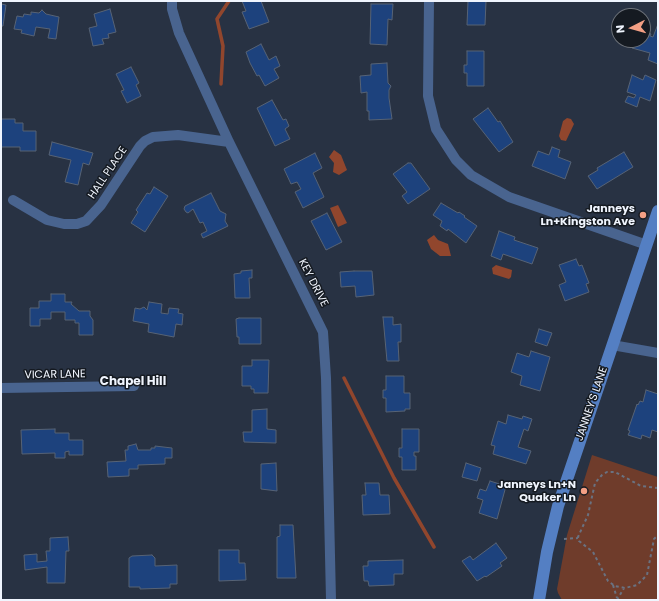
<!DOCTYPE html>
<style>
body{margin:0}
#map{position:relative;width:659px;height:601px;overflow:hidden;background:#283243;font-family:Poppins,sans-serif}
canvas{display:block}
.frame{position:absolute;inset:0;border:2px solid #f0f5fe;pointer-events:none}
.north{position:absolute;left:611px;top:8px;width:40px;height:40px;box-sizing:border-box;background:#151a21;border:1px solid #6d7279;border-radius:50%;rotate:264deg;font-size:11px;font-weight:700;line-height:16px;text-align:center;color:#f0f5fe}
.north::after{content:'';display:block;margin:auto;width:14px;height:18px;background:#f39f84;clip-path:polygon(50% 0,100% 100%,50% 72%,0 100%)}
</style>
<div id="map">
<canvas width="659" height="601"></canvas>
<div class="frame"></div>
<div class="north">N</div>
</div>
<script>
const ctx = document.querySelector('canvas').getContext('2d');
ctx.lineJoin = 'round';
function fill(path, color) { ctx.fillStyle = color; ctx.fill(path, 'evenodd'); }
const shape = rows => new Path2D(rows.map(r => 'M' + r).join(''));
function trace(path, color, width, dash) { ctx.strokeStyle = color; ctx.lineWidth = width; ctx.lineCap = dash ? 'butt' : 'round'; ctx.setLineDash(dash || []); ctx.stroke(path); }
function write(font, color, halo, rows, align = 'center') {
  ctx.font = font + ' Poppins,sans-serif'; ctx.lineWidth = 3; ctx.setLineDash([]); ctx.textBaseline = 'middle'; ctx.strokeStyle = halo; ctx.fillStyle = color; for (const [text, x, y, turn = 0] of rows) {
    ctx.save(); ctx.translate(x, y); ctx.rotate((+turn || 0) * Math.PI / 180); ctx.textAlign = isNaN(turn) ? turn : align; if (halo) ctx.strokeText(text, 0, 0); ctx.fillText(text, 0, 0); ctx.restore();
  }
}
fill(shape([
 [592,455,658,477,658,600,562,600,558,593,557,589,567,535]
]), '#6f3c2b');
fill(shape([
 [567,118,571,119,574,124,566,141,561,140,559,136,563,121],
 [334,150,341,155,347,170,339,175,333,172,334,163,329,157],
 [338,205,347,223,338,227,330,208],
 [434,235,438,240,448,244,451,256,440,256,431,249,427,240],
 [496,265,512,270,511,277,509,279,493,274,492,268]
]), '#91462d');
trace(shape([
 [221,84,223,46,217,19,229,1],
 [344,378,394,478,434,547]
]), '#91462d', 3.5);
const building = shape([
 [242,1,261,1,269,22,249,29,242,12,246,11,242,1],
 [468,1,486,1,485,25,467,25,468,1],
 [1,4,6,5,3,26,1,26,1,4],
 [371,4,393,4,392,20,388,19,387,45,370,44,371,4],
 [110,9,116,32,108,34,109,38,102,39,104,44,93,46,89,28,97,26,94,14,110,9],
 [42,10,46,14,59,17,56,39,48,38,50,29,36,27,34,36,21,33,22,30,14,29,17,16,23,17,24,14,31,15,31,12,39,13,42,10],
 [658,24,658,64,648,60,650,53,632,48,635,40,643,40,643,31,651,34,650,36,653,37,658,24],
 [261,44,269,60,276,56,280,66,274,69,279,78,265,86,259,75,257,76,250,63,246,52,261,44],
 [467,51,484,51,484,86,467,86,467,73,464,73,464,65,467,65,467,51],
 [387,63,388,83,391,86,389,90,389,98,392,119,369,120,369,111,367,111,367,92,361,93,360,76,371,75,371,64,387,63],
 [131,67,139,83,136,85,141,96,127,103,121,91,124,90,116,74,131,67],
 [632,75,643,80,645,75,656,80,650,101,640,97,637,107,625,102,628,96,634,98,636,95,627,92,632,75],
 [272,100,283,120,286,119,289,126,285,129,290,139,275,146,257,108,272,100],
 [488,108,498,122,500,121,513,142,499,152,473,119,488,108],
 [1,119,15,119,15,123,23,123,23,131,36,131,36,151,20,151,20,147,1,147,1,119],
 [52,142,93,153,89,165,83,163,78,185,65,182,71,160,49,155,52,142],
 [552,147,560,150,558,157,571,162,565,179,532,166,538,151,549,155,552,147],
 [624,152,633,167,597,189,588,176,598,170,597,168,624,152],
 [315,153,322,168,313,173,324,197,303,208,295,192,301,189,297,182,291,184,284,169,315,153],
 [408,163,411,163,430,189,408,204,402,196,407,192,393,174,408,163],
 [154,187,168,196,145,232,131,223,138,212,136,210,147,193,150,194,154,187],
 [211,193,220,211,226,214,225,221,228,226,203,238,201,234,207,231,203,222,200,223,193,209,188,213,186,212,184,209,185,206,211,193],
 [441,203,458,213,459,212,465,216,464,217,477,226,466,243,448,229,447,231,440,226,442,221,433,215,441,203],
 [327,213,342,242,326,250,311,221,327,213],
 [499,231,515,237,514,240,538,248,532,264,503,254,501,260,491,256,499,231],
 [576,259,579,266,582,265,589,283,586,284,589,292,565,301,559,285,566,282,559,265,576,259],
 [252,270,252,278,249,278,250,298,235,298,234,274,241,273,241,271,252,270],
 [354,271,372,271,374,295,356,297,355,286,341,287,340,272,354,271],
 [51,294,65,294,65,302,72,302,71,304,79,311,90,311,90,316,93,320,93,335,79,335,79,323,75,323,75,320,65,320,65,312,51,312,51,319,40,319,40,326,30,326,30,308,39,308,39,301,51,301,51,294],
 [149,302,162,304,161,313,168,314,169,308,179,309,178,313,183,314,182,325,176,324,174,337,148,332,149,324,133,321,135,308,140,309,144,307,147,310,149,302],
 [383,317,393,317,393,325,401,324,401,342,398,342,399,361,387,361,383,317],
 [239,318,261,318,261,344,239,344,239,337,237,337,236,319,239,318],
 [539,329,552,333,547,346,535,342,539,329],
 [531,351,550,357,540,391,520,385,522,376,511,372,517,353,529,357,531,351],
 [252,360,269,360,268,393,254,393,254,389,251,389,251,386,242,386,242,366,252,366,252,360],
 [386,376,404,376,404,393,410,393,410,409,405,409,405,411,386,412,386,398,383,398,383,390,386,390,386,376],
 [646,390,658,394,658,432,652,430,650,438,642,435,641,439,628,435,630,431,628,430,637,404,638,405,640,401,643,402,646,390],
 [267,409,267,429,276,430,276,443,244,442,243,432,252,432,252,410,267,409],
 [508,415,522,419,523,416,532,419,528,431,524,429,518,447,531,451,526,464,493,454,495,446,491,445,498,421,506,424,508,415],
 [55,429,55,433,69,433,69,440,83,440,83,455,69,455,69,451,65,452,65,458,55,458,55,453,22,454,21,430,55,429],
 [402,429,419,429,419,452,414,452,414,456,416,456,416,470,402,470,402,457,399,457,399,448,402,448,402,429],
 [136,444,138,450,151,450,151,448,155,448,155,446,172,448,172,458,165,458,165,464,138,465,138,469,129,469,129,476,108,477,107,462,126,461,125,450,128,450,128,446,136,444],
 [276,463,277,491,261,489,261,464,276,463],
 [466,463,481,468,477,481,462,477,466,463],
 [490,481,506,486,497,519,479,513,483,500,477,498,480,489,486,491,490,481],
 [365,483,379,483,380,495,389,495,390,514,363,515,362,495,366,495,365,483],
 [280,525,293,525,296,578,277,578,277,537,280,536,280,525],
 [68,537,69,551,66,551,65,583,47,583,47,567,25,570,24,555,37,554,37,562,47,561,46,551,50,551,50,538,68,537],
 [496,543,507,558,500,563,502,566,486,577,485,576,477,581,462,561,470,556,473,560,496,543],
 [219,550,239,550,239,563,245,563,246,580,219,581,219,550],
 [152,555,155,558,155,566,177,565,177,584,170,584,170,588,140,589,140,587,129,587,129,558,132,556,152,555],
 [403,560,403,574,394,574,394,585,369,586,368,581,364,581,363,566,368,566,368,561,403,560]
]);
fill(building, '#1d427d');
trace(building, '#576375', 1);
trace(shape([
 [658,488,641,486,615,472,607,472,602,475,595,483,588,515,578,537,579,541,593,552,608,581,615,586,625,588,637,585,647,575,654,539,658,535],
 [564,539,578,538],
 [613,585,617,598],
 [617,600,624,588]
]), '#6a7281', 2, [3, 3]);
trace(shape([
 [172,1,172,9,179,33,229,142,323,332,326,378,331,600],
 [429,1,428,96,436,129,456,160,471,175,509,197,647,245],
 [13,200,47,220,64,224,77,224,86,221,101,205,140,146,145,141,153,137,178,135,229,142],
 [612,345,658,353],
 [1,388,134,386]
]), '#49648f', 10);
trace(shape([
 [539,600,547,552,558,506,658,211]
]), '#547fc3', 12);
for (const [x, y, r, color] of [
 [643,215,4,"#f39f84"],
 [584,491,4,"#f39f84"]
]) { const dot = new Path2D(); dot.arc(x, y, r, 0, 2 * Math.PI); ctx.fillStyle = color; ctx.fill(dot); trace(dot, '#151a21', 1.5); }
write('11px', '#f0f5fe', '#151a21', [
 ["HALL PLACE",108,173,-56],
 ["KEY DRIVE",313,283,63],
 ["VICAR LANE",55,375,-1],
 ["JANNEY'S LANE",592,404,-71]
]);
write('bold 11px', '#f0f5fe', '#151a21', [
 ["Janneys",635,209],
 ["Ln+Kingston Ave",635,222],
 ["Janneys Ln+N",576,485],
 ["Quaker Ln",576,498]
], 'right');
write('bold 12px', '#f0f5fe', '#151a21', [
 ["Chapel Hill",133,382]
]);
</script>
